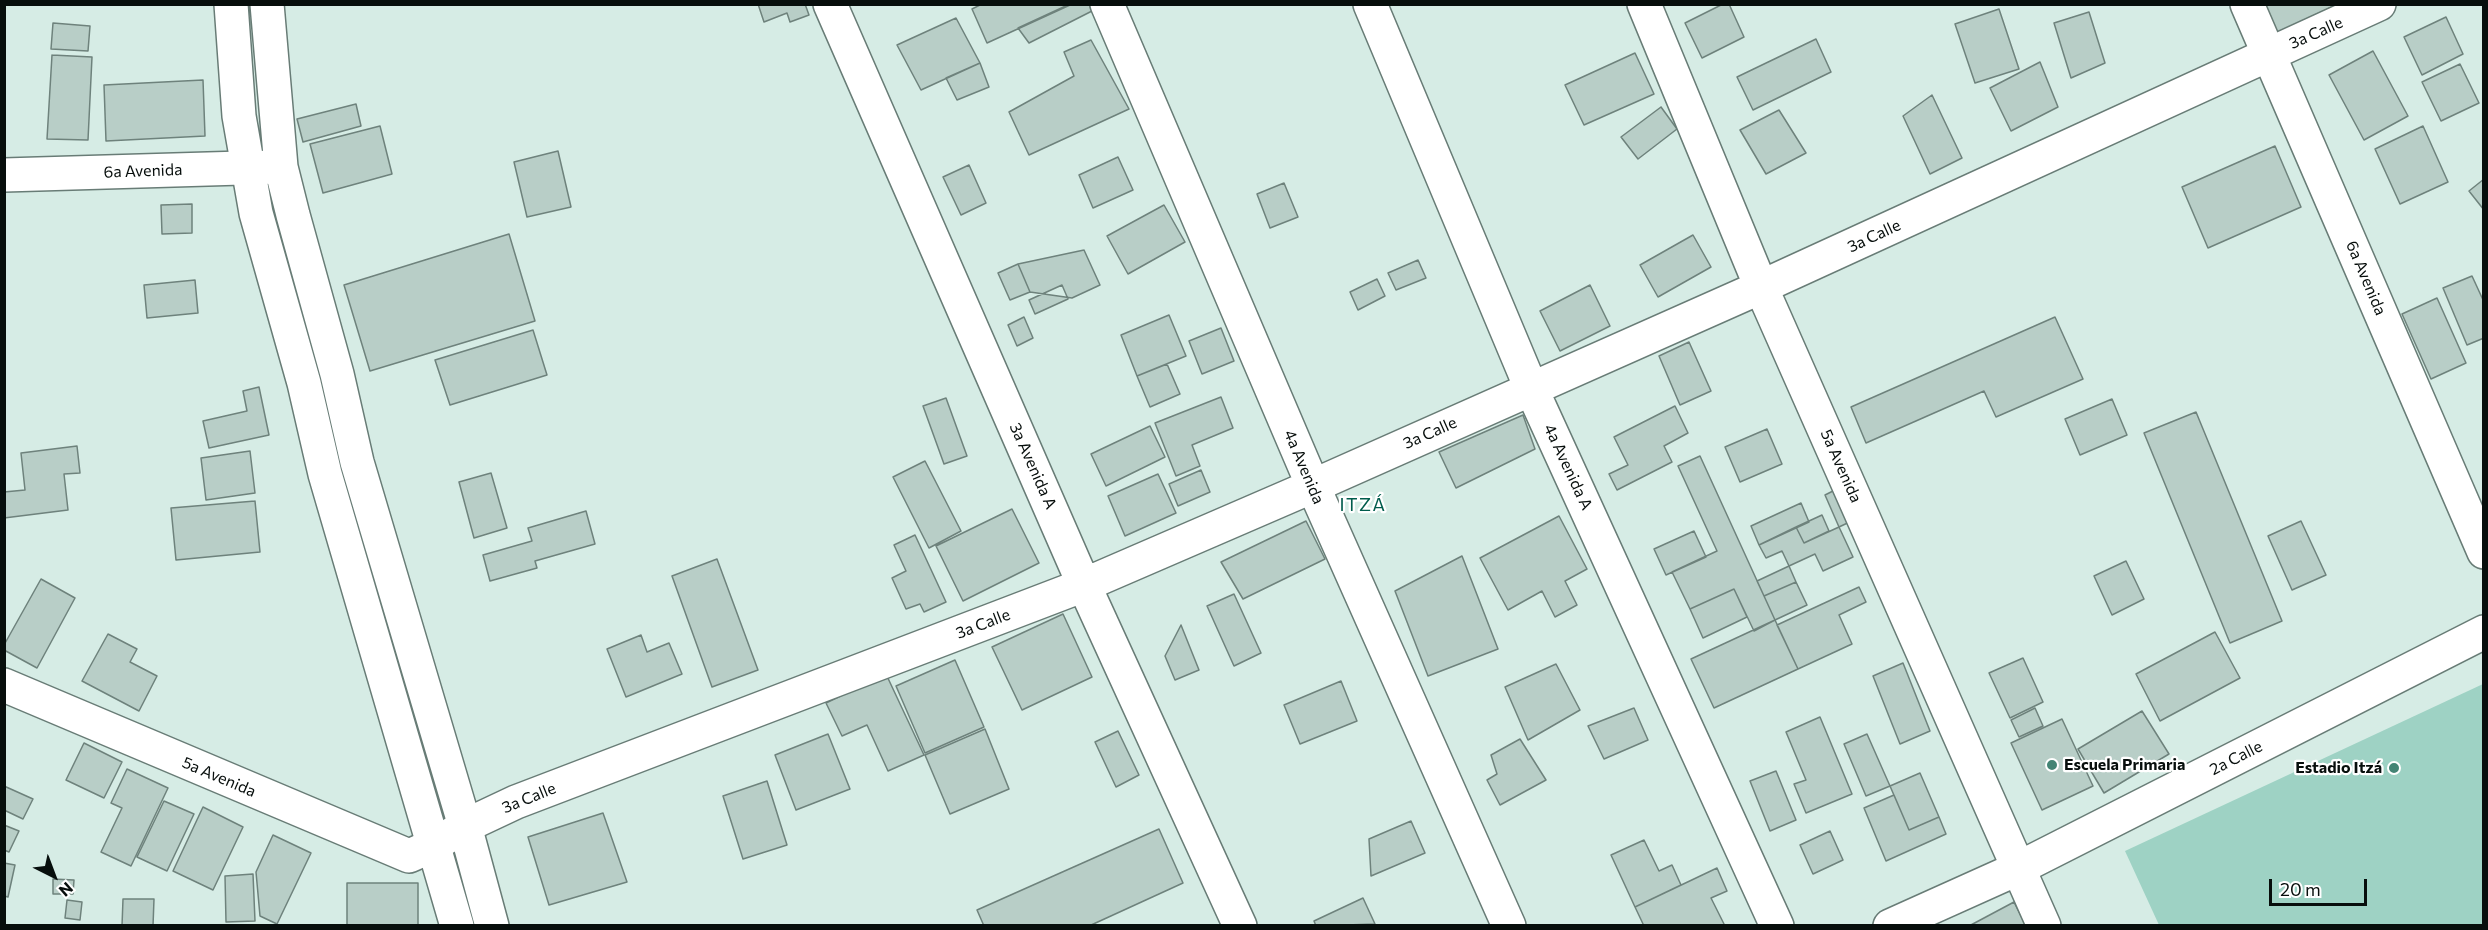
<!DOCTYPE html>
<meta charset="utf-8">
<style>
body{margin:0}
#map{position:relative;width:2488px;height:930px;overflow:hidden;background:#d6ece5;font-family:Commissioner,sans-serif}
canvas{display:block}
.frame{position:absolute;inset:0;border:6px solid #070e0c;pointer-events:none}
.north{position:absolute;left:24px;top:846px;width:60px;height:60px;-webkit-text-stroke:4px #fff;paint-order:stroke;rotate:138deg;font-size:16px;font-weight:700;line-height:24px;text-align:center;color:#070e0c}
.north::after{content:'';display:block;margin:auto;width:21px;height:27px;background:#070e0c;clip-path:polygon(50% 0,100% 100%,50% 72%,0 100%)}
.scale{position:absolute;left:2269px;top:879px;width:98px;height:27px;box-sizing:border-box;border:3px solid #070e0c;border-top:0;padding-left:8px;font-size:18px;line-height:21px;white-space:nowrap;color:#070e0c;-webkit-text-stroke:4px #fff;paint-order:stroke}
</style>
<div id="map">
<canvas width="2488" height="930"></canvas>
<div class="frame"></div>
<div class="north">N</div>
<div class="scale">20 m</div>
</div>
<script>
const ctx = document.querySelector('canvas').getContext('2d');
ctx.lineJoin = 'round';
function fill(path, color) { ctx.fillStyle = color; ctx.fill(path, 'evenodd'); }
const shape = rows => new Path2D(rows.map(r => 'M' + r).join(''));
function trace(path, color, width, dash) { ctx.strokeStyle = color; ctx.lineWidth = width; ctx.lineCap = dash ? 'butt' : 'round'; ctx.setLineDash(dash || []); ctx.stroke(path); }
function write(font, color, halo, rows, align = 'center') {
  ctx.font = font + ' Commissioner,sans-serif'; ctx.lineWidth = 4.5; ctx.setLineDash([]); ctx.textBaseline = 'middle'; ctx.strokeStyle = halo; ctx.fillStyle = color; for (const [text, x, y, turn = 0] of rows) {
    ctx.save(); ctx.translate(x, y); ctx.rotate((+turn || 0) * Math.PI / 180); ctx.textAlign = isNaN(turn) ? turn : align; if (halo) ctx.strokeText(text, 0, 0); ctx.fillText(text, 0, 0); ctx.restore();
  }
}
fill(shape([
 [2483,684,2483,925,2159,925,2125,851]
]), '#9ed2c4');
const building = shape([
 [758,4,805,4,809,15,790,22,787,13,764,22,758,4],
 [982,4,1070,4,1070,5,987,43,972,9,982,4],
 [1089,4,1092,11,1029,43,1018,28,1070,4,1089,4],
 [1723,4,1729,4,1744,37,1702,58,1685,23,1723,4],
 [2264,4,2334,4,2334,6,2277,33,2264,4],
 [1999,9,2019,69,1975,83,1955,24,1999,9],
 [2089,12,2105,63,2071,78,2054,23,2089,12],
 [2446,17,2463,54,2422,75,2404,37,2446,17],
 [956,18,980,63,921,90,897,45,956,18],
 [53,23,90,26,88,51,51,49,53,23],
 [1816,39,1831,72,1753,110,1737,77,1816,39],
 [1091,40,1129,109,1029,155,1009,112,1074,76,1064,52,1091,40],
 [2373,51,2408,116,2364,140,2329,75,2373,51],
 [1635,53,1654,94,1584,125,1565,85,1635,53],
 [52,55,92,57,88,140,47,139,52,55],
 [2040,62,2058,107,2011,131,1990,88,2040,62],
 [980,63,989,87,957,100,946,78,980,63],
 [2460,64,2479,103,2441,121,2422,82,2460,64],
 [203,80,205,136,106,141,104,85,203,80],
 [1932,95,1962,158,1930,174,1903,116,1932,95],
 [356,104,361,126,303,142,297,119,356,104],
 [1661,107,1677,129,1638,159,1621,137,1661,107],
 [1779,110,1806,153,1766,174,1740,130,1779,110],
 [380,126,392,174,323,193,310,144,380,126],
 [2423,126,2448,182,2400,204,2375,149,2423,126],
 [2275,146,2301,207,2208,248,2182,187,2275,146],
 [558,151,571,207,527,217,514,162,558,151],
 [1118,157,1133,190,1093,208,1079,175,1118,157],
 [969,165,986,203,961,215,943,177,969,165],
 [2484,179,2484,210,2469,191,2484,179],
 [1284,183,1298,217,1270,228,1257,194,1284,183],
 [192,204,192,233,162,234,161,205,192,204],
 [1164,205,1185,242,1128,274,1107,236,1164,205],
 [509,234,535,321,370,371,344,285,509,234],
 [1693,235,1711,267,1658,297,1640,265,1693,235],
 [1084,250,1100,285,1072,298,1030,292,1018,264,1084,250],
 [1418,260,1426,278,1396,290,1388,273,1418,260],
 [1018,264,1030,292,1010,300,998,273,1018,264],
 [2472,276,2484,302,2484,338,2467,345,2443,288,2472,276],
 [1377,279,1385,296,1358,310,1350,292,1377,279],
 [195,280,198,313,147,318,144,285,195,280],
 [1062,285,1068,299,1035,314,1029,300,1062,285],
 [1590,285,1610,326,1560,351,1540,311,1590,285],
 [2437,298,2466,363,2431,379,2402,314,2437,298],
 [1169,315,1186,356,1137,376,1121,335,1169,315],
 [1024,317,1033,338,1017,346,1008,325,1024,317],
 [2055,317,2083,379,1996,417,1984,391,1866,443,1851,407,2055,317],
 [1221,328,1234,361,1202,374,1189,341,1221,328],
 [533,330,547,375,450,405,435,360,533,330],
 [1689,342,1711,391,1680,405,1659,356,1689,342],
 [1167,364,1180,394,1150,407,1137,376,1167,364],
 [259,387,269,435,209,448,203,421,247,411,243,391,259,387],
 [1221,397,1233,428,1192,445,1200,466,1176,476,1155,423,1221,397],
 [946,398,967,456,944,464,923,406,946,398],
 [2112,399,2127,435,2080,455,2065,419,2112,399],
 [1675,406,1688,433,1664,446,1672,462,1617,490,1609,474,1628,465,1614,437,1675,406],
 [2196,412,2282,621,2230,643,2144,433,2196,412],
 [1523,415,1535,449,1456,488,1439,452,1523,415],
 [1150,426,1165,457,1106,486,1091,454,1150,426],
 [1767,429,1782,464,1740,482,1725,447,1767,429],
 [77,446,80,473,64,474,68,510,4,518,4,492,25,490,21,453,77,446],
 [250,451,255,493,206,500,201,458,250,451],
 [1700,456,1775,620,1754,631,1734,589,1690,609,1672,572,1717,551,1678,466,1700,456],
 [925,461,961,531,929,548,893,477,925,461],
 [1201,470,1210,492,1178,506,1169,484,1201,470],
 [491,473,507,528,474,538,459,482,491,473],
 [1158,474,1176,513,1125,536,1108,496,1158,474],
 [1841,487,1856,519,1839,527,1825,495,1841,487],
 [255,501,260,552,176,560,171,508,255,501],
 [1801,503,1809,522,1759,545,1751,526,1801,503],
 [1012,509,1039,563,963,601,936,546,1012,509],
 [586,511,595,544,535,561,537,568,490,581,483,555,532,541,528,528,586,511],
 [1822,515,1829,531,1804,543,1796,527,1822,515],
 [1559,516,1587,569,1565,581,1577,605,1555,617,1542,591,1508,610,1480,558,1559,516],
 [1306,521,1325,559,1243,599,1221,562,1306,521],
 [2301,521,2326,575,2292,590,2268,536,2301,521],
 [1796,527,1804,543,1839,527,1853,557,1823,571,1815,554,1789,566,1782,551,1766,558,1759,545,1796,527],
 [1694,531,1706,557,1666,575,1654,549,1694,531],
 [915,535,946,602,924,612,920,604,906,609,892,578,906,571,894,545,915,535],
 [1462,556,1498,649,1428,676,1395,591,1462,556],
 [717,559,758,670,712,687,672,576,717,559],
 [2126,561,2144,599,2112,615,2094,576,2126,561],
 [1789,566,1796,582,1764,596,1757,581,1789,566],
 [41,579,75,598,37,668,4,650,4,645,41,579],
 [1796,582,1807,605,1775,620,1764,596,1796,582],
 [1859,587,1866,602,1839,615,1852,644,1798,669,1777,625,1859,587],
 [1734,589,1747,617,1703,638,1690,609,1734,589],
 [1234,594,1261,653,1234,666,1207,606,1234,594],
 [1063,614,1092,677,1022,710,992,647,1063,614],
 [1775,620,1798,669,1714,708,1691,659,1775,620],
 [1181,625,1199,670,1175,680,1165,656,1181,625],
 [2215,632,2240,678,2160,721,2136,674,2215,632],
 [108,634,137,649,130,662,157,676,139,711,82,681,108,634],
 [641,635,647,652,669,643,682,674,626,697,607,649,641,635],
 [2023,658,2043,702,2010,718,1989,673,2023,658],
 [955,660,984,727,925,753,896,686,955,660],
 [1903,663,1930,731,1900,744,1873,676,1903,663],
 [1556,664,1580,710,1528,740,1505,687,1556,664],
 [886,674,924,755,888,771,867,725,842,736,826,703,886,674],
 [1341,681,1357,721,1300,744,1284,705,1341,681],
 [1634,708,1648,740,1604,759,1588,726,1634,708],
 [2035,708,2043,726,2019,737,2011,720,2035,708],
 [2142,711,2169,754,2104,793,2078,749,2142,711],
 [1820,717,1852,794,1806,813,1794,784,1806,780,1786,732,1820,717],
 [2062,719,2093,786,2042,810,2011,743,2062,719],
 [985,729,1009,789,950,814,925,755,985,729],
 [1118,731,1139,775,1116,787,1095,742,1118,731],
 [828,734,850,789,796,810,775,755,828,734],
 [1867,734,1890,786,1866,796,1844,744,1867,734],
 [1520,739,1546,780,1500,805,1487,780,1497,774,1491,755,1520,739],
 [84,743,122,762,104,798,66,780,84,743],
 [127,769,168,788,131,866,101,852,122,808,111,803,127,769],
 [1776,771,1796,820,1770,831,1750,781,1776,771],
 [1920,773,1939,817,1909,830,1890,786,1920,773],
 [767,781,787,845,743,859,723,796,767,781],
 [4,786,33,799,23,819,4,810,4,786],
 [1894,795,1909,830,1939,817,1946,834,1886,861,1864,808,1894,795],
 [164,801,194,814,167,871,137,857,164,801],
 [203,807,243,827,213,890,173,871,203,807],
 [603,813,627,882,549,905,528,837,603,813],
 [1411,821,1425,853,1371,876,1369,839,1411,821],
 [4,825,19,831,9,852,4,850,4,825],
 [1159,829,1183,883,1089,926,984,926,977,910,1159,829],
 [1830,831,1843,860,1813,874,1800,845,1830,831],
 [273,835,311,853,277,924,260,916,256,872,273,835],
 [1644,840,1659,871,1672,865,1681,885,1635,907,1611,855,1644,840],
 [4,863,15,865,8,897,4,896,4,863],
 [1717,868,1727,891,1711,898,1725,926,1644,926,1635,907,1717,868],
 [253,874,255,921,226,922,225,876,253,874],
 [53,879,74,880,73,894,53,894,53,879],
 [347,883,418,883,418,926,347,926,347,883],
 [1363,898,1375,924,1316,926,1314,921,1363,898],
 [123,899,154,899,153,926,122,926,123,899],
 [67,900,82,902,80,920,65,918,67,900],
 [2014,902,2026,926,1969,926,2014,902]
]);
fill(building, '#b8cec7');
trace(building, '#6e827c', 1.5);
const minor = shape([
 [830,4,1084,585,1240,926],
 [1107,4,1313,486,1509,926],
 [1370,4,1531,388,1777,926],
 [1644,4,1761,287,2044,926],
 [2247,4,2484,552],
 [4,175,276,167],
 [4,685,409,856,434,845,465,826,516,802,1084,585,1313,486,1761,287,2379,4],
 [1890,926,2019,868,2484,632]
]);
const major = shape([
 [231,4,239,116,256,213,304,383,325,474,457,926],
 [267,4,281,167,293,215,337,374,357,462,465,826,492,926]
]);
trace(minor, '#687c76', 36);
trace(major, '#687c76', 36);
trace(minor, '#fff', 33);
trace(major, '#fff', 33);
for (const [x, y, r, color] of [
 [2052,765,6,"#438474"],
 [2394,768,6,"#438474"]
]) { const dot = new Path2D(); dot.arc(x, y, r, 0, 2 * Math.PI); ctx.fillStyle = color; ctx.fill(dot); trace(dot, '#fff', 2); }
write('16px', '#070e0c', '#fff', [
 ["3a Calle",2316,33,-24],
 ["6a Avenida",143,171,-2],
 ["3a Calle",1874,236,-25],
 ["6a Avenida",2366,278,67],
 ["3a Calle",1430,433,-24],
 ["3a Avenida A",1033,466,66],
 ["5a Avenida",1841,466,66],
 ["4a Avenida",1304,467,67],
 ["4a Avenida A",1568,467,65],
 ["3a Calle",983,624,-21],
 ["2a Calle",2236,758,-27],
 ["5a Avenida",219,777,23],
 ["3a Calle",529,798,-22]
]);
write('bold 16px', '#070e0c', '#fff', [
 ["Escuela Primaria",2064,765],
 ["Estadio Itzá",2382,768,"right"]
], 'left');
ctx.letterSpacing = '1.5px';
write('18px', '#005c4c', '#fff', [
 ["ITZÁ",1363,505]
]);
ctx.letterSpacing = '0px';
</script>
